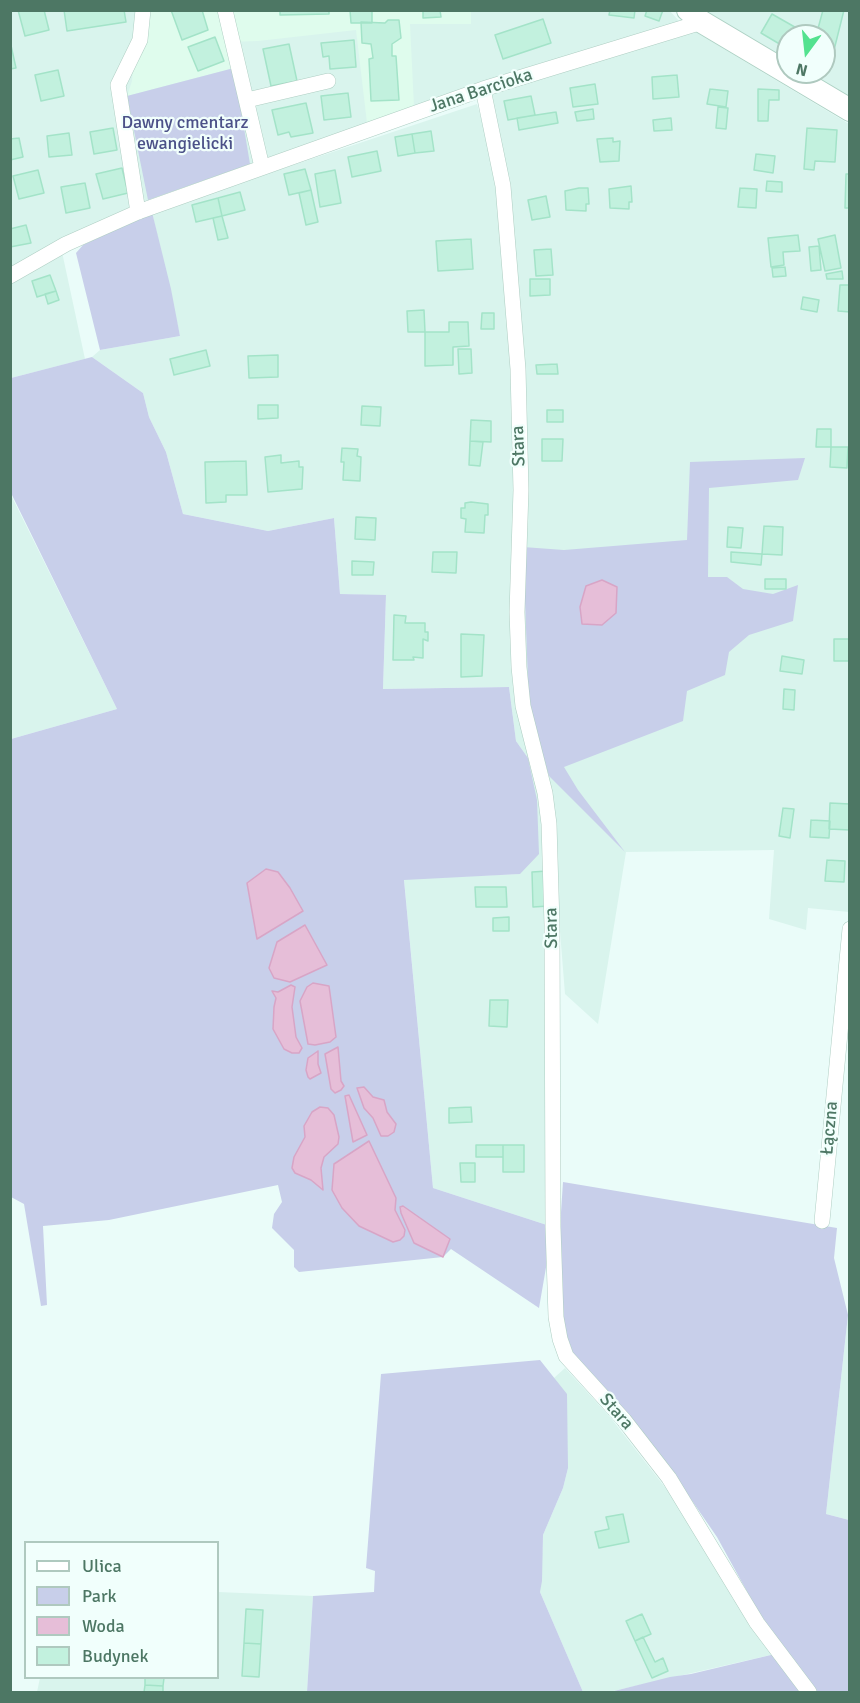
<!DOCTYPE html>
<meta charset="utf-8">
<style>
body{margin:0}
#map{position:relative;width:860px;height:1703px;overflow:hidden;background:#eafcf9;font-family:Signika,sans-serif}
canvas{display:block}
.frame{position:absolute;inset:0;border:12px solid #4d7764;pointer-events:none}
.legend{position:absolute;left:24px;top:1541px;width:195px;height:138px;box-sizing:border-box;background:#f1fffc;border:2px solid #afc9bf;margin:0;padding:8px 10px;list-style:none;font-size:18px;color:#4d7764}
.legend li{display:flex;align-items:center;gap:12px;height:30px}
.legend b{width:30px;border:2px solid #afc9bf}
.north{position:absolute;left:776px;top:24px;width:60px;height:60px;box-sizing:border-box;background:#f1fffc;border:2px solid #afc9bf;border-radius:50%;rotate:195deg;font-size:16px;font-weight:700;line-height:24px;text-align:center;color:#4d7764}
.north::after{content:'';display:block;margin:auto;width:21px;height:27px;background:#53e28f;clip-path:polygon(50% 0,100% 100%,50% 72%,0 100%)}
</style>
<div id="map">
<canvas width="860" height="1703"></canvas>
<div class="frame"></div>
<ul class="legend">
<li><b style="height:8px;background:#fff"></b>Ulica</li>
<li><b style="height:16px;background:#c8cfea"></b>Park</li>
<li><b style="height:16px;background:#e6bed8"></b>Woda</li>
<li><b style="height:16px;background:#c2f1de"></b>Budynek</li>
</ul>
<div class="north">N</div>
</div>
<script>
const ctx = document.querySelector('canvas').getContext('2d');
ctx.lineJoin = 'round';
function fill(path, color) { ctx.fillStyle = color; ctx.fill(path, 'evenodd'); }
const shape = rows => new Path2D(rows.map(r => 'M' + r).join(''));
function trace(path, color, width, dash) { ctx.strokeStyle = color; ctx.lineWidth = width; ctx.lineCap = dash ? 'butt' : 'round'; ctx.setLineDash(dash || []); ctx.stroke(path); }
function write(font, color, halo, rows, align = 'center') {
  ctx.font = font + ' Signika,sans-serif'; ctx.lineWidth = 4.5; ctx.setLineDash([]); ctx.textBaseline = 'middle'; ctx.strokeStyle = halo; ctx.fillStyle = color; for (const [text, x, y, turn = 0] of rows) {
    ctx.save(); ctx.translate(x, y); ctx.rotate((+turn || 0) * Math.PI / 180); ctx.textAlign = isNaN(turn) ? turn : align; if (halo) ctx.strokeText(text, 0, 0); ctx.fillText(text, 0, 0); ctx.restore();
  }
}
fill(shape([
 [669,10,680,22,473,86,136,204,11,272,11,11],
 [688,11,849,11,849,110,702,22],
 [788,36,824,36,824,72,788,72],
 [694,31,849,124,849,912,808,908,806,930,769,919,774,850,626,852,598,1024,565,994,555,869,553,1227,433,1188,404,879,519,874,528,758,516,741,509,687,383,689,386,596,340,594,334,518,268,531,183,514,166,452,149,417,143,393,92,357,100,350,180,336,152,212,477,104,514,230,489,94],
 [62,252,85,359,11,378,11,284],
 [10,493,117,709,11,739,10,739],
 [848,1315,849,1315,849,1520,826,1514],
 [565,1368,610,1417,682,1509,775,1654,609,1692,583,1692,540,1592,543,1535,563,1488,568,1468,554,1378],
 [218,1592,313,1596,307,1692,37,1692,40,1678,218,1678]
]), '#d9f4ed');
fill(shape([
 [150,11,471,11,471,24,410,24,414,107,367,123,356,30,258,41,228,42,234,68,127,96,132,81,133,66]
]), '#dffced');
fill(shape([
 [234,68,250,164,148,200,127,96],
 [152,212,171,289,180,336,100,350,76,253,83,245],
 [92,357,143,393,149,417,166,452,183,514,268,531,334,518,340,594,386,595,383,689,509,687,516,741,528,758,537,800,539,854,520,874,404,880,433,1188,553,1227,539,1308,451,1249,443,1257,299,1272,294,1267,294,1250,272,1228,274,1214,282,1202,278,1185,109,1220,43,1226,47,1305,41,1306,24,1204,11,1197,11,739,117,709,11,493,11,378],
 [805,458,798,480,709,488,708,577,727,577,743,589,773,594,798,585,793,621,749,635,729,652,725,675,687,691,683,721,564,767,578,790,625,852,549,776,529,708,523,547,564,550,687,540,690,462],
 [563,1182,837,1228,834,1258,848,1315,826,1514,849,1520,849,1692,816,1692,761,1617,717,1537,668,1466,573,1353,555,1303],
 [540,1360,567,1394,568,1468,563,1488,543,1535,542,1581,540,1592,583,1692,307,1692,313,1596,374,1592,375,1571,366,1568,381,1374],
 [775,1654,804,1692,610,1692,670,1677,691,1674]
]), '#c8cfea');
const water = shape([
 [602,580,617,587,616,613,602,625,582,624,580,607,586,586,602,580],
 [266,869,278,872,290,888,303,911,257,939,247,883,266,869],
 [305,925,327,965,290,982,274,978,269,968,277,942,305,925],
 [313,983,329,986,336,1037,330,1042,315,1045,308,1044,300,1001,307,987,313,983],
 [291,985,295,987,292,1007,296,1037,302,1048,299,1053,292,1053,284,1049,273,1029,274,1007,276,998,272,991,278,992,291,985],
 [338,1047,341,1081,344,1086,341,1090,335,1093,331,1089,325,1054,338,1047],
 [318,1051,318,1064,321,1073,310,1079,308,1077,306,1070,308,1058,318,1051],
 [364,1087,373,1097,384,1100,387,1112,396,1124,394,1132,388,1136,381,1136,373,1118,364,1108,357,1088,364,1087],
 [349,1095,367,1135,353,1142,345,1096,349,1095],
 [320,1107,328,1108,334,1115,339,1137,338,1144,324,1157,321,1168,323,1190,311,1180,295,1173,292,1168,294,1157,305,1137,304,1126,312,1112,320,1107],
 [369,1141,396,1198,395,1210,405,1230,404,1236,400,1240,393,1242,359,1226,342,1208,332,1190,334,1164,369,1141],
 [403,1206,450,1239,443,1257,414,1243,401,1213,400,1207,403,1206]
]);
fill(water, '#e6bed8');
trace(water, '#d8a5c6', 1.5);
const building = shape([
 [18,10,44,10,49,30,25,36,18,10],
 [64,10,124,10,126,22,67,31,64,10],
 [171,10,202,10,208,30,182,40,171,10],
 [280,10,329,10,329,14,280,15,280,10],
 [350,10,372,10,372,23,351,23,350,10],
 [423,10,440,10,441,17,423,18,423,10],
 [610,10,635,10,634,18,609,15,610,10],
 [647,10,663,10,659,21,645,16,647,10],
 [823,10,844,10,834,50,824,48,824,36,816,36,823,10],
 [772,14,807,34,805,36,788,36,788,49,761,33,772,14],
 [543,19,551,43,503,59,495,35,543,19],
 [388,20,399,20,401,38,392,44,392,56,396,56,399,100,371,101,369,59,373,58,371,44,362,43,361,22,385,23,388,20],
 [215,37,224,61,198,71,188,47,215,37],
 [354,40,356,67,330,69,329,56,323,57,321,43,354,40],
 [10,41,16,68,10,69,10,41],
 [289,44,297,81,271,86,263,49,289,44],
 [58,70,64,96,41,101,35,75,58,70],
 [677,75,679,97,653,99,652,77,677,75],
 [595,84,598,104,573,107,570,88,595,84],
 [710,89,728,91,726,107,707,104,710,89],
 [758,89,779,90,779,100,769,100,768,121,758,121,758,89],
 [348,93,351,117,324,120,321,96,348,93],
 [531,96,535,115,508,120,504,101,531,96],
 [306,103,313,133,291,137,289,132,278,135,272,110,306,103],
 [718,107,728,108,726,129,716,128,718,107],
 [593,109,594,119,577,121,575,112,593,109],
 [556,112,558,123,519,130,517,118,556,112],
 [671,118,672,130,654,131,653,120,671,118],
 [113,128,117,150,94,154,90,132,113,128],
 [807,128,837,130,835,162,815,161,814,170,804,169,807,128],
 [431,131,434,151,415,153,412,134,431,131],
 [69,133,72,155,49,157,47,136,69,133],
 [412,134,415,153,398,156,395,137,412,134],
 [19,138,23,157,10,160,10,139,19,138],
 [613,138,613,142,620,141,619,161,600,162,597,139,613,138],
 [377,151,381,171,352,177,348,157,377,151],
 [756,154,775,156,773,173,754,170,756,154],
 [122,168,128,193,103,199,96,174,122,168],
 [305,169,311,190,289,195,284,174,305,169],
 [38,170,44,193,19,199,13,176,38,170],
 [335,170,341,203,320,207,315,174,335,170],
 [846,174,850,174,850,208,845,208,846,174],
 [767,181,782,182,782,192,766,191,767,181],
 [85,183,90,208,66,213,61,187,85,183],
 [631,186,632,202,629,202,629,209,610,208,609,189,631,186],
 [579,188,588,188,589,204,586,204,586,211,566,210,565,191,579,188],
 [740,188,757,189,756,208,738,207,740,188],
 [311,190,318,222,306,225,299,193,311,190],
 [240,192,245,210,222,216,218,198,240,192],
 [546,196,550,217,532,220,528,200,546,196],
 [218,198,222,216,196,222,192,205,218,198],
 [222,216,228,238,218,240,213,218,222,216],
 [26,225,31,243,10,247,10,229,26,225],
 [798,235,800,251,783,252,784,265,771,267,768,238,798,235],
 [835,235,841,268,825,271,818,239,835,235],
 [471,239,473,269,438,271,436,241,471,239],
 [819,246,821,270,811,271,809,247,819,246],
 [551,249,553,275,536,276,534,250,551,249],
 [785,267,786,276,773,277,772,268,785,267],
 [842,271,843,279,827,279,826,274,842,271],
 [50,275,56,291,37,297,32,281,50,275],
 [530,279,550,279,550,295,530,296,530,279],
 [840,285,850,285,850,312,838,311,840,285],
 [56,291,59,300,48,304,45,294,56,291],
 [803,297,819,300,817,312,801,309,803,297],
 [424,310,425,332,408,332,407,311,424,310],
 [482,313,494,313,494,329,481,329,482,313],
 [449,322,468,322,469,346,453,347,453,365,425,366,425,332,449,332,449,322],
 [458,349,471,349,472,373,459,374,458,349],
 [206,350,210,366,174,375,170,359,206,350],
 [278,355,278,377,249,378,248,356,278,355],
 [557,364,558,374,537,374,536,365,557,364],
 [258,405,278,405,278,418,258,419,258,405],
 [362,406,381,407,380,426,361,425,362,406],
 [547,410,563,410,563,422,547,422,547,410],
 [471,420,491,421,491,442,470,441,471,420],
 [817,429,831,429,831,447,816,447,817,429],
 [542,439,563,439,562,461,542,461,542,439],
 [470,441,483,442,480,466,469,465,470,441],
 [831,447,848,447,847,468,830,467,831,447],
 [342,448,358,449,357,456,361,457,360,481,343,480,344,462,341,462,342,448],
 [281,455,281,463,299,461,299,467,303,467,302,489,268,492,265,457,281,455],
 [246,461,247,495,226,495,226,502,206,503,205,462,246,461],
 [471,502,488,504,488,515,485,515,484,533,465,532,466,519,461,518,461,508,465,508,465,503,471,502],
 [356,517,376,518,375,540,355,539,356,517],
 [764,526,783,527,782,555,762,554,764,526],
 [728,527,743,528,741,548,727,547,728,527],
 [433,552,457,552,456,573,432,572,433,552],
 [731,552,762,554,761,565,731,562,731,552],
 [352,561,374,562,373,575,352,575,352,561],
 [765,579,786,579,786,589,765,589,765,579],
 [394,615,406,616,405,623,425,623,425,632,428,632,428,641,423,639,423,658,413,657,414,660,393,660,394,615],
 [461,634,484,635,482,676,461,677,461,634],
 [834,639,850,639,850,661,834,661,834,639],
 [782,656,804,660,802,674,780,671,782,656],
 [784,689,795,690,794,710,783,709,784,689],
 [830,803,850,804,850,830,829,829,830,803],
 [783,808,794,809,790,838,779,836,783,808],
 [811,820,830,821,829,838,810,837,811,820],
 [827,860,845,861,844,882,825,881,827,860],
 [547,871,549,906,533,907,532,872,547,871],
 [475,887,506,887,507,907,476,907,475,887],
 [509,917,509,931,493,931,493,918,509,917],
 [490,1000,508,1000,507,1027,489,1026,490,1000],
 [471,1107,472,1122,449,1123,449,1108,471,1107],
 [476,1145,503,1145,503,1157,476,1157,476,1145],
 [503,1145,524,1145,524,1172,503,1172,503,1145],
 [460,1163,475,1163,475,1182,461,1182,460,1163],
 [623,1514,629,1542,599,1548,595,1532,609,1529,606,1517,623,1514],
 [246,1609,263,1610,261,1644,244,1643,246,1609],
 [642,1614,651,1634,635,1641,626,1621,642,1614],
 [643,1637,655,1662,663,1658,668,1671,652,1678,635,1641,643,1637],
 [244,1643,261,1644,259,1677,242,1676,244,1643],
 [145,1678,164,1678,163,1686,145,1685,145,1678],
 [145,1685,163,1686,163,1692,144,1692,145,1685]
]);
fill(building, '#c2f1de');
trace(building, '#a3e3c8', 1.5);
const street = shape([
 [225,10,262,167],
 [483,89,503,186,518,369,521,490,517,612,519,667,523,706,545,793,549,824,552,925,553,1227,556,1317,560,1339,566,1356,624,1420,669,1478,757,1623,809,1692],
 [247,100,328,81],
 [138,212,118,85,140,40,143,10],
 [10,276,66,244,138,212,483,89,702,22],
 [822,1221,850,929]
]);
const secondary = shape([
 [688,10,702,22,850,110]
]);
trace(street, '#afcec3', 16);
trace(secondary, '#add1c4', 24);
trace(street, '#fff', 15);
trace(secondary, '#fff', 22);
write('18px', '#4d7764', '#f1fffc', [
 ["Jana Barcioka",481,91,-18],
 ["Stara",519,446,-92],
 ["Stara",552,928,-91],
 ["Łączna",830,1128,-85],
 ["Stara",616,1412,49]
]);
write('18px', '#4b5188', '#f1fffc', [
 ["Dawny cmentarz",185,123],
 ["ewangielicki",185,144]
]);
</script>
